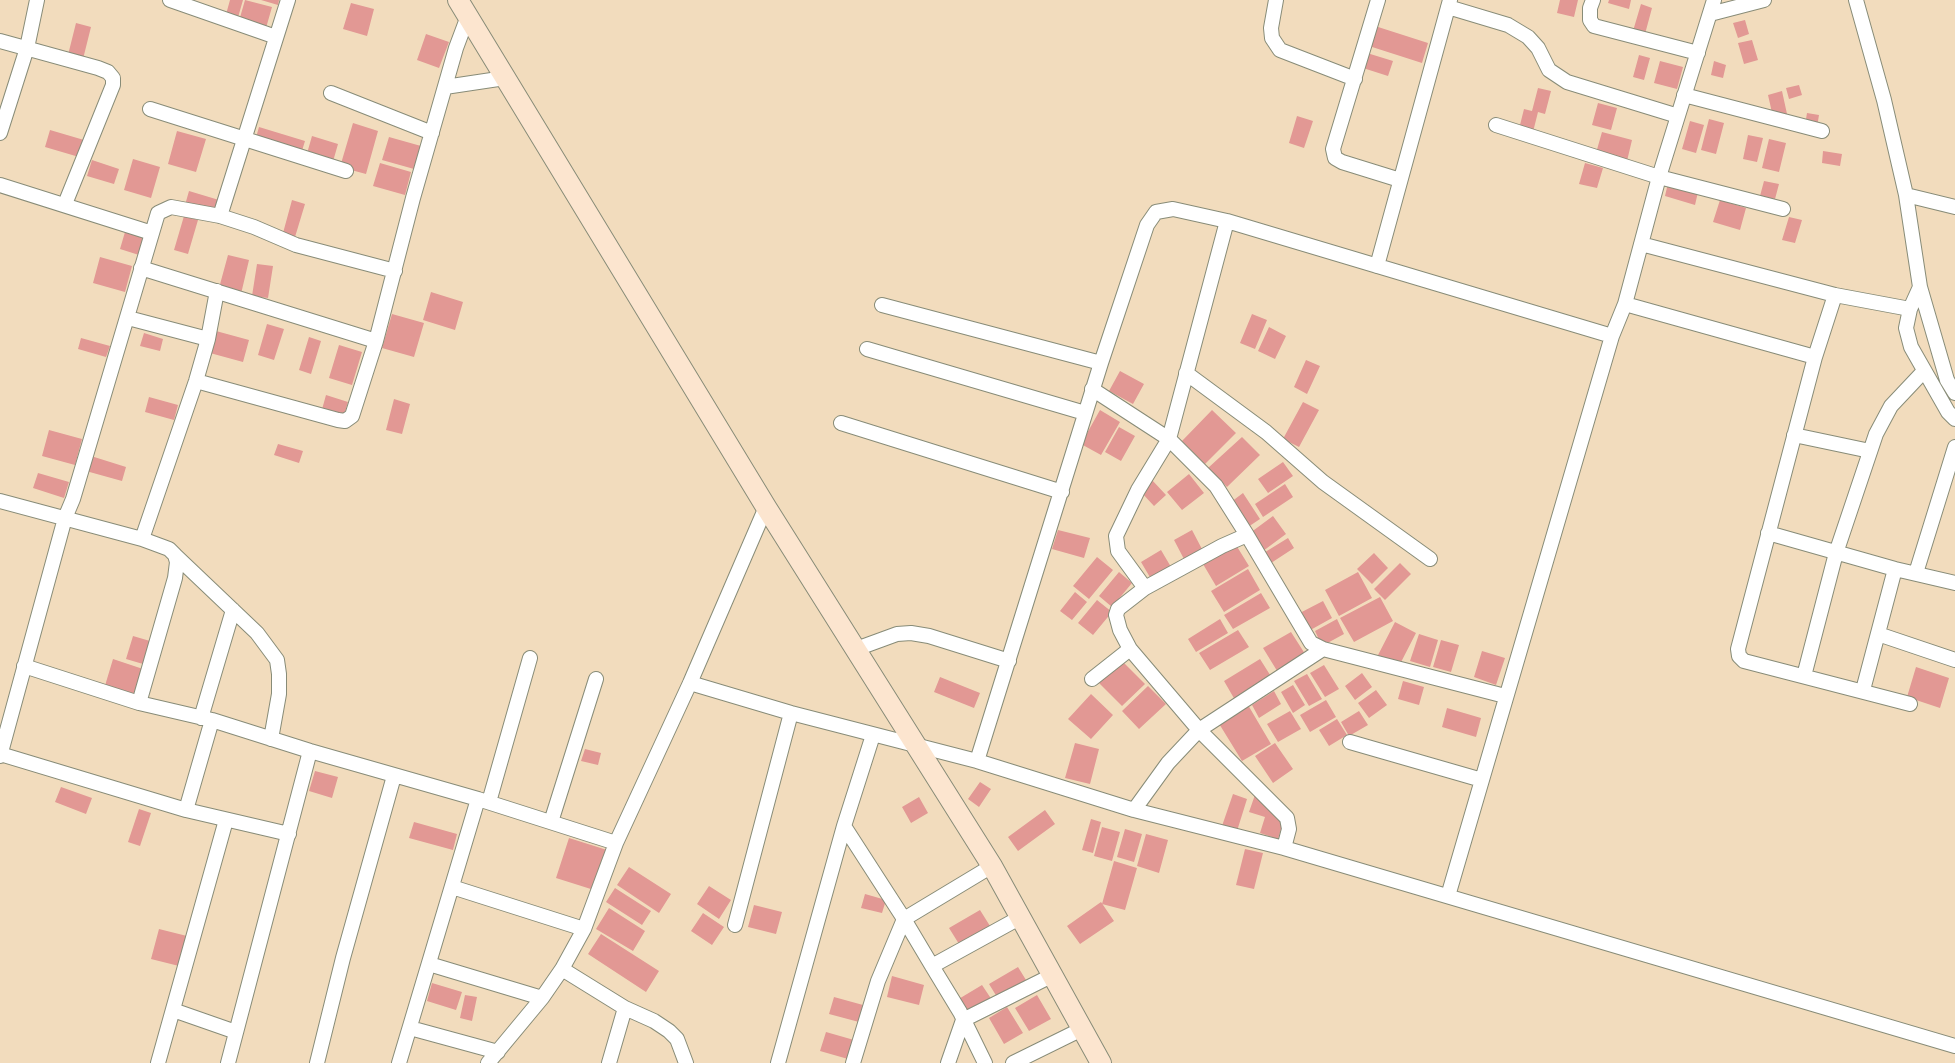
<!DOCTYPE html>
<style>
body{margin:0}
canvas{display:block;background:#f2dcbd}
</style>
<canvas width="1955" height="1063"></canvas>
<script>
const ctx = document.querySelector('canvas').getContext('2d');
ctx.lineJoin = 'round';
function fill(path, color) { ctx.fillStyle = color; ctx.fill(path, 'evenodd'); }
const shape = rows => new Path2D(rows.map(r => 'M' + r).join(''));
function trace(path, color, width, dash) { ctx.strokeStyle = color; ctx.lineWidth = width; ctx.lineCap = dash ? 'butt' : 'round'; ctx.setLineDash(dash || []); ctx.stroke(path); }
fill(shape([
 [230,0,243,0,237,21,225,18],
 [245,0,272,7,266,28,239,21],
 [261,0,279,0,278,5],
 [1560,0,1578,0,1574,17,1557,13],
 [1609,0,1631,0,1629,9,1608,3],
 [351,3,374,9,367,36,343,29],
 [1641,4,1652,8,1645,34,1633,31],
 [1745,20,1749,34,1738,38,1733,23],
 [76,23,91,27,83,59,68,55],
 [1375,26,1428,43,1422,63,1369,46],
 [426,34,449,42,439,68,417,60],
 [1752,40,1758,60,1744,64,1738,43],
 [1367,53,1393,61,1388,76,1363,68],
 [1639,55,1650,58,1644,80,1633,77],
 [1660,61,1683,67,1677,89,1654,83],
 [1714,61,1726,65,1723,78,1711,75],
 [1799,85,1802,95,1789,99,1786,88],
 [1538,88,1551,91,1545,114,1538,112,1533,132,1519,129,1524,109,1532,111],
 [1782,91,1787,114,1773,117,1768,95],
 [1598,103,1617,108,1611,130,1592,125],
 [1807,113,1819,115,1817,127,1805,125],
 [1297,116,1313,121,1304,148,1289,143],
 [1709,119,1724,123,1716,154,1701,150],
 [1690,121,1704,125,1696,153,1682,149],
 [353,123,378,131,366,174,340,167],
 [259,127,305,141,301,154,255,141],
 [50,130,84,140,79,157,45,147],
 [177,131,206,139,196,172,168,164],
 [1602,132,1632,140,1627,161,1596,153],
 [1748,135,1763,138,1757,162,1743,159],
 [312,136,338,144,332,165,306,157],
 [389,137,421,146,414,169,382,160],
 [1769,139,1786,143,1779,172,1762,168],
 [1823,151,1842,154,1840,166,1822,163],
 [133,159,160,167,151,198,124,190],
 [92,160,119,169,114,184,87,176],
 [380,163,411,172,405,195,373,186],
 [1585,163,1603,168,1597,188,1579,184],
 [1764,181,1779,184,1775,199,1760,196],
 [1668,183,1698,192,1695,205,1665,196],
 [189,191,219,200,215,214,185,205],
 [292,200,305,204,295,237,283,233],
 [1720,200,1746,208,1740,230,1713,222],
 [184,216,198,220,188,254,174,250],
 [1789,217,1802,220,1795,243,1782,240],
 [125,232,144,238,139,255,120,249],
 [228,255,249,260,241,294,219,288],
 [100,257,132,266,125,292,93,283],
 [257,264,273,266,268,298,252,296],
 [431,292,463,302,455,330,423,320],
 [392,314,424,323,414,357,382,348],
 [1252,314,1267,320,1255,349,1240,343],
 [267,324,284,329,274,360,258,355],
 [1269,327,1286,336,1275,359,1258,351],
 [216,331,249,340,243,362,210,353],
 [144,333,163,339,160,351,140,346],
 [309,337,321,341,311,374,299,370],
 [81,338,110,346,106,357,78,349],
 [339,345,362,352,352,385,329,378],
 [1306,360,1320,366,1307,394,1294,387],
 [1120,371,1144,384,1133,404,1109,391],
 [326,395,348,402,343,419,321,413],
 [149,397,178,405,174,420,145,412],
 [394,399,410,404,402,434,386,430],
 [1303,402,1319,410,1299,447,1283,439],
 [1100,410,1120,422,1101,455,1081,444],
 [1212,410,1236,433,1205,464,1182,441],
 [1119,427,1135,436,1121,461,1105,452],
 [49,430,82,439,75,465,42,456],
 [1242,437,1260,455,1227,487,1208,468],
 [278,444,303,451,299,463,274,455],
 [91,456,126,467,122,481,86,471],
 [1283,462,1293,476,1268,493,1258,479],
 [38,473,69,482,64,498,33,488],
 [1189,474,1204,493,1182,510,1167,492],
 [1152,480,1166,495,1154,506,1140,491],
 [1285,484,1293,497,1263,517,1255,504],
 [1243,493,1260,519,1248,527,1231,502],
 [1273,516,1286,534,1263,551,1250,533],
 [1058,530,1090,538,1084,558,1052,549],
 [1192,530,1203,551,1185,561,1174,540],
 [1288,538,1294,548,1268,565,1262,554],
 [1236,545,1249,566,1216,586,1203,564],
 [1161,550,1171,567,1151,579,1141,562],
 [1374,553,1388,568,1372,584,1357,569],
 [1097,557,1113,570,1089,599,1073,586],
 [1400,563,1411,574,1385,600,1374,589],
 [1248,569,1260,590,1224,612,1211,591],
 [1119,572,1132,583,1112,607,1099,596],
 [1358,572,1372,598,1339,616,1325,590],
 [1075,592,1087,602,1072,620,1060,611],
 [1261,593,1270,608,1233,629,1224,615],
 [1380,597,1393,621,1354,642,1340,618],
 [1097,600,1112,612,1093,635,1078,623],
 [1323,601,1332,618,1305,633,1296,615],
 [1220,619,1228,633,1196,652,1188,639],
 [1337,619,1344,634,1322,646,1315,631],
 [1395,622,1416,633,1398,668,1377,657],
 [1238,630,1249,647,1210,670,1199,653],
 [1291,632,1307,657,1279,674,1263,648],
 [1419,634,1438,640,1430,667,1410,661],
 [133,636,150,641,143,664,126,659],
 [1441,640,1459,645,1451,672,1433,667],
 [1482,651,1505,658,1496,685,1474,677],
 [113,659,143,669,133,698,104,689],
 [1260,659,1272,678,1235,700,1224,681],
 [1122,661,1145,684,1122,706,1099,683],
 [1324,665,1339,689,1325,697,1310,673],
 [1916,667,1949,678,1940,708,1907,697],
 [1362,673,1372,687,1355,700,1345,686],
 [1307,674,1322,699,1309,706,1294,681],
 [940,677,980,693,974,708,934,692],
 [1403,681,1424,687,1419,705,1398,699],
 [1293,685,1305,705,1293,713,1281,692],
 [1148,686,1166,704,1139,729,1122,711],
 [1376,690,1387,705,1369,718,1358,703],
 [1274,691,1281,704,1259,718,1252,705],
 [1091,694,1113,715,1091,739,1068,719],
 [1326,700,1336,717,1310,732,1300,715],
 [1248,705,1271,744,1242,761,1218,722],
 [1447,708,1481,718,1476,737,1442,727],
 [1290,711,1301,729,1278,742,1267,724],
 [1359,711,1368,725,1349,736,1341,722],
 [1337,719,1347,735,1329,746,1319,730],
 [1075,743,1099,749,1090,784,1065,778],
 [1275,743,1293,769,1273,783,1255,756],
 [585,749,601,753,598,765,581,761],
 [315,771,338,777,332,798,309,791],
 [980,782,991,789,979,807,968,799],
 [61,787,92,798,86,814,55,802],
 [1256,792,1284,819,1278,839,1260,833,1265,817,1249,812],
 [1233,794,1247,799,1237,831,1222,826],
 [919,797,928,813,911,823,902,807],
 [139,809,151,813,140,846,128,842],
 [1045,810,1055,824,1018,851,1008,837],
 [1091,819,1101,822,1093,853,1082,850],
 [414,822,457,834,453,850,409,838],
 [1102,827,1120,832,1112,861,1094,856],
 [1125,829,1142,834,1134,862,1117,857],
 [1146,834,1168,840,1159,873,1137,866],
 [569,838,607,850,594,890,556,878],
 [1245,849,1263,853,1254,889,1236,885],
 [1114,861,1137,868,1125,910,1102,904],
 [629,867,671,894,659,913,617,885],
 [709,886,731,900,719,919,697,904],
 [615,888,651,911,642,925,606,902],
 [865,894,886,900,882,913,861,908],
 [1101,902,1114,921,1080,944,1067,926],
 [754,905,782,912,776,934,748,927],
 [609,908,645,931,633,951,596,929],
 [980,910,990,926,959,944,949,928],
 [703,913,724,927,712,945,691,931],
 [159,929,187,936,179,966,151,959],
 [601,934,659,971,646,992,588,954],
 [1018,967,1026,980,997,997,989,984],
 [892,976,924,985,919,1005,887,997],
 [432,983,462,992,456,1010,427,1001],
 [982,985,992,1000,966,1015,957,1000],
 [465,995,477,997,472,1021,460,1018],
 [1037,995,1051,1019,1029,1031,1015,1008],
 [834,997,863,1005,859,1022,829,1014],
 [1007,1007,1023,1033,1004,1044,989,1018],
 [826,1032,854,1040,848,1059,820,1051]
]), '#e29894');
const street = shape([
 [170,0,276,37],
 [1276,0,1271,28,1272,38,1280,50,1355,79],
 [1378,0,1333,149,1335,158,1342,162,1400,180],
 [1593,0,1590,8,1590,20,1594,26,1698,53],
 [1856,0,1884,100,1906,195,1920,287,1947,380,1955,393],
 [1448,7,1508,25,1528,37,1538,48,1549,70,1567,82,1678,116],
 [1710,14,1764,0],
 [0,41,98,68,108,72,113,78,113,85,65,204],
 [445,87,505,78],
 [331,93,432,133],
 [1684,95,1822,131],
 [150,109,346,171],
 [1496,125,1659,177,1783,209],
 [0,133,27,48,37,0],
 [0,185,152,233],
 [1906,195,1955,207],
 [220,216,288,0],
 [1641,244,1835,295,1910,309,1920,287],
 [1377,266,1450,0],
 [141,268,376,341],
 [1835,295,1815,357,1738,649,1739,656,1744,661,1910,704],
 [1625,304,1815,357],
 [882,305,1101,363],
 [1910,309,1906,328,1911,347,1948,412,1955,419],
 [128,318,208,339],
 [867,349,1085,413],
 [1186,373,1266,432,1323,482,1430,559],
 [196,381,338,420,345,421,352,416,376,341,413,198,456,48,468,16],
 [1092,389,1169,439,1216,486,1247,535,1311,643,1323,649,1505,696],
 [841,423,1062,492],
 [1794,435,1870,451],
 [0,501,142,539,169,549,175,555,177,562,175,578,139,703,212,720,310,751,478,799,616,843],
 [1768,533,1895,569,1955,583],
 [142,539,196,381,208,339,217,291],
 [175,555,257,633,277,660,279,674,279,694,271,739],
 [1916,573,1955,447],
 [1145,588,1118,551,1116,536,1138,490,1169,439,1227,221],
 [1878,634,1955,660],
 [856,649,897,634,911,633,929,636,1009,661],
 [24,666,139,703],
 [1804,676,1836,553,1876,434,1891,406,1924,371],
 [1092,679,1130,649],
 [690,683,791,713,977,761,1134,810,1284,848,1955,1046],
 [1863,690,1895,569],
 [201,718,233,610],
 [873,735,844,826,904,919,932,966,960,1012,985,1063],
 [1350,742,1482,780],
 [0,754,186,810,289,834],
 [0,756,65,518,73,499,158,213,171,207,220,216,254,227,296,245,395,271],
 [977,761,1101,363,1147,225,1156,212,1173,209,1227,221,1612,336],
 [489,802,530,658],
 [186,810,212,720],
 [1134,810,1168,763,1199,730,1130,649,1120,630,1116,615,1118,609,1145,588,1222,546,1247,535],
 [551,822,596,679],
 [1284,848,1289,829,1287,818,1199,730,1323,649],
 [452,887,584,929],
 [1448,896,1612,336,1625,304,1659,177,1714,0],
 [735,925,791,713],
 [429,964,542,998],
 [932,966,1021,917],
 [562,969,625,1008,654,1021,669,1031,677,1039,686,1063],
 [173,1010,236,1032],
 [410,1028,498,1052],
 [158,1063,226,820],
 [228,1063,310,751],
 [317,1063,343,958,394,776],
 [399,1063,478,799],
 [488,1063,542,998,562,969,584,929,616,843,690,683,766,507],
 [609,1063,625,1008],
 [778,1063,844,826],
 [853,1063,878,981,904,919,992,866],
 [948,1063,963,1020,1053,975],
 [1013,1063,1082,1029]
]);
const secondary = shape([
 [458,0,766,507,992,866,1101,1063]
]);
trace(street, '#888c78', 16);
trace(secondary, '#888c78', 22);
trace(street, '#fff', 14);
trace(secondary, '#fce5cf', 20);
</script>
